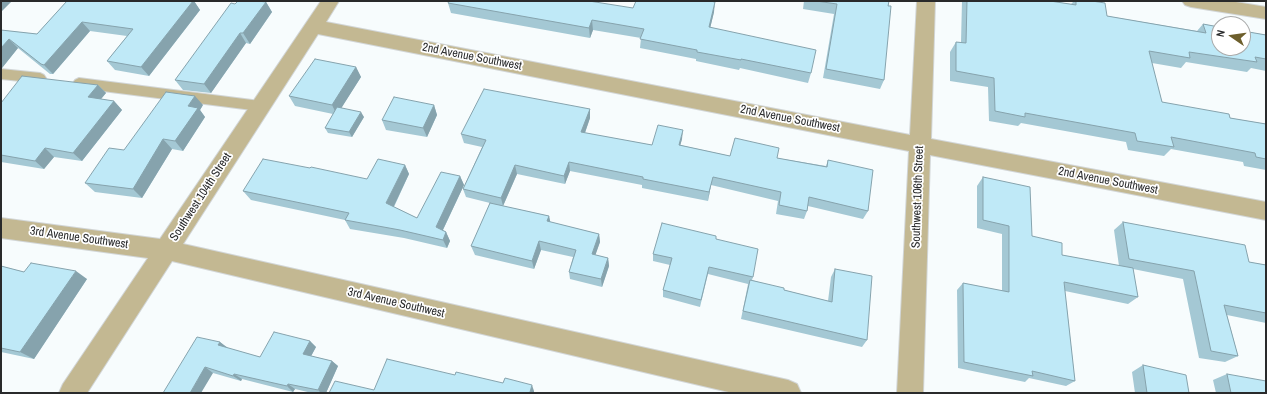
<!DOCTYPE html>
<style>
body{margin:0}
#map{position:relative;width:1267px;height:394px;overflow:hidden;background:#f7fcfd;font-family:"Archivo Narrow",sans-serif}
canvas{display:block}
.frame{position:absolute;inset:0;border:2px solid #292a2b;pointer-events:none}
.north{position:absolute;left:1211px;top:16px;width:40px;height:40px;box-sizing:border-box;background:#fff;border:1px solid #a9aaaa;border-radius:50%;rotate:283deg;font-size:11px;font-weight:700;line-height:16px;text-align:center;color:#292a2b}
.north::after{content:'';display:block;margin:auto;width:14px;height:18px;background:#6d5f2c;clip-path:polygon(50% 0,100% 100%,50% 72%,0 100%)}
</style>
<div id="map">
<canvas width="1267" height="394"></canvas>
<div class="frame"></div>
<div class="north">N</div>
</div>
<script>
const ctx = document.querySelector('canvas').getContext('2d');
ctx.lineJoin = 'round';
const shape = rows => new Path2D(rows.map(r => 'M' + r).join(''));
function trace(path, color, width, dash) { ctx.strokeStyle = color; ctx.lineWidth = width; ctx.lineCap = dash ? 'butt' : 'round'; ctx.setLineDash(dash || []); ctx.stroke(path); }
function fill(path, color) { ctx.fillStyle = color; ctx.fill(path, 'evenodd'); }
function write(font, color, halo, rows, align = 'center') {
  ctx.font = font + ' "Archivo Narrow",sans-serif'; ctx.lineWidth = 3.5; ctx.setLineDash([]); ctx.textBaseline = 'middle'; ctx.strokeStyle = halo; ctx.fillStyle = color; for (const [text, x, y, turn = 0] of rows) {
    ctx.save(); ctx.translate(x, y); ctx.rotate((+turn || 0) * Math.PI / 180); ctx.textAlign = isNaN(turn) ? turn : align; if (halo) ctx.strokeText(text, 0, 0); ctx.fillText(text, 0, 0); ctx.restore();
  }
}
const service = shape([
 [1,69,40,73,44,75,46,78,44,81,40,83,1,79,1,69],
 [79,78,260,101,265,103,266,106,265,109,260,111,79,88,75,86,73,83,75,80,79,78]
]);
const minor = shape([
 [321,1,339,1,326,22,910,135,917,1,935,1,931,139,1266,202,1266,220,930,155,923,393,897,393,909,151,318,34,183,244,788,380,797,384,801,393,733,393,172,261,87,393,59,393,63,384,148,258,1,238,1,218,160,239,321,1],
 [1182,1,1230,1,1266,7,1266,19,1191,7,1185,5,1182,1]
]);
trace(service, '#d2d6d7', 2);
trace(minor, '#d2d6d7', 2);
fill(service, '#c3b892');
fill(minor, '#c3b892');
fill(shape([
 [67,1,194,1,200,10,149,76,115,70,107,61,127,36,90,31,53,74,50,74,18,48,2,68,1,68,1,30,37,34],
 [804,1,889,1,884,80,880,89,823,78,834,14,803,9],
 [962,1,1050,1,1071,4,1074,1,1092,1,1107,16,1197,31,1203,24,1266,35,1266,71,1251,68,1247,72,1186,62,1181,68,1152,63,1162,102,1230,118,1266,124,1266,170,1244,166,1243,162,1171,149,1164,156,1128,150,1126,142,1021,123,1018,126,989,121,988,87,950,81,950,52,956,42,961,42],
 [266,2,272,12,250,44,246,43,211,93,183,90,175,80,235,4],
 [448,3,633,8,714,12,710,28,811,73,808,83,740,68,739,70,696,61,696,59,640,48,641,38,593,30,590,38,451,13],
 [356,67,361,77,341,108,364,117,352,137,328,133,325,128,333,114,295,106,289,96],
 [98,85,106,93,101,99,114,101,122,110,82,161,54,157,44,169,1,162,1,103],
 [203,105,200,110,205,117,183,151,172,149,142,198,95,192,85,183],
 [434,105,437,115,427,137,386,130,382,120],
 [590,109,590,118,585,133,652,145,682,139,680,145,730,156,777,158,826,166,828,160,868,211,863,219,808,206,807,211,804,219,776,214,778,201,711,185,708,201,642,188,642,185,570,171,565,184,517,174,503,206,549,216,550,222,599,234,600,242,595,255,608,258,609,266,602,287,570,279,569,272,573,257,541,250,534,269,475,255,471,246,490,203,466,197,463,189,482,147,464,143,461,134],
 [405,165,409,174,394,207,417,218,460,176,464,185,443,230,446,232,450,241,447,248,404,238,350,229,345,220,251,200,243,191,367,179],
 [983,177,1032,236,1062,255,1119,266,1114,230,1123,222,1249,262,1266,265,1266,323,1227,315,1238,356,1225,362,1199,358,1183,279,1133,269,1138,297,1128,304,1065,291,1075,381,1066,386,1029,378,1025,382,958,368,957,290,963,283,1002,291,1002,234,977,228,977,186],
 [716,239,753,277,752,280,784,290,828,301,831,277,835,269,867,340,862,347,741,319,748,284,708,274,700,307,663,297,663,290,670,265,653,261,653,254],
 [1,266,24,272,87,279,34,359,1,352],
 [310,341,316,347,311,356,332,361,338,366,326,393,312,393,295,389,293,392,242,379,241,381,213,373,163,393,220,342,227,348,260,357],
 [1143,365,1189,393,1135,393,1132,372],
 [1227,374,1266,393,1216,393,1213,380]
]), '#a4c8d4');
fill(shape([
 [1,1,12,1,1,12],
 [193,1,194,1,200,10,149,76,141,67],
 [266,2,272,12,250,44,243,33],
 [715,2,714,12,708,37,709,27],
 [592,20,593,30,590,38,589,28],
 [82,22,90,31,53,74,44,65],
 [240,33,246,43,211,93,204,84],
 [9,39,18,48,2,68,1,67,1,48],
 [356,67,361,77,337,115,332,105],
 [98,85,106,93,96,105,88,97],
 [195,96,203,105,200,110,205,117,183,151,175,141,188,106],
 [114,101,122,110,82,161,73,153],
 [434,105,437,115,427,137,423,128],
 [590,109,590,118,582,141,581,132],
 [361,112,364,117,352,137,349,132],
 [683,130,682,139,678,154,679,145],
 [163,139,172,149,142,198,133,189],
 [45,148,54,157,44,169,35,161],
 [569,162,570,171,565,184,564,176],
 [405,165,409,174,391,212,386,203],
 [515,165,517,174,503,206,501,198],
 [460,176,464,185,440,236,436,227],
 [713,177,711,185,708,201,709,192],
 [549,216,551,225,547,221],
 [446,232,450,241,447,248,443,240],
 [599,234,600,242,593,262,592,254],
 [539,241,541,250,534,269,532,261],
 [608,258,609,266,602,287,601,279],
 [76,271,87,279,34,359,20,352],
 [310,341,316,347,309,360,303,354],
 [220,342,228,348,218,345],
 [332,361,338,366,326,393,321,393,318,390],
 [205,367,213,373,201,393,190,393],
 [234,374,242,379,241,381,233,376],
 [288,384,295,389,293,392,287,386],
 [532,385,534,391,534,393,530,392]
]), '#86a3ad');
const building = shape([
 [67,1,193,1,141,67,107,61,133,29,82,22,44,65,41,64,9,39,1,48,1,30,37,34,67,1],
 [238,1,258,1,266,2,243,33,240,33,204,84,175,80,231,3,235,4,238,1],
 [449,1,589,1,633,8,636,1,710,1,715,2,709,27,816,50,811,73,741,59,741,60,697,52,697,50,640,39,644,29,592,20,589,28,448,3,449,1],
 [816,1,889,1,888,6,891,6,884,80,826,69,837,4,816,1],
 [967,1,1050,1,1076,5,1076,1,1092,1,1105,3,1107,16,1206,33,1203,24,1219,27,1219,48,1243,48,1243,31,1266,35,1266,59,1255,57,1257,62,1189,52,1190,58,1149,51,1162,102,1229,114,1230,118,1266,124,1266,159,1256,157,1255,153,1171,137,1174,147,1137,141,1135,133,1025,113,1025,117,995,111,994,78,956,71,956,42,966,43,967,1],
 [315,59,356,67,332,105,289,96,315,59],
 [22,76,98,85,88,97,114,101,73,153,45,148,35,161,1,155,1,103,22,76],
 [484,89,590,109,581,132,652,145,658,125,683,130,679,145,730,156,735,138,779,148,777,158,827,167,828,160,873,170,868,211,809,197,807,211,779,205,781,192,713,177,709,192,643,179,643,177,569,162,564,176,515,165,501,198,463,189,486,140,461,134,484,89],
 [166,92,195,96,188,106,198,108,175,141,163,139,133,189,85,183,109,148,124,150,166,92],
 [394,97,434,105,423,128,382,120,394,97],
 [337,107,361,112,349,132,325,128,337,107],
 [263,159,310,168,311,167,367,179,378,159,405,165,386,203,417,218,441,172,460,176,436,227,446,232,443,240,400,230,345,220,349,213,243,191,263,159],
 [983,177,1030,187,1032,236,1062,243,1062,255,1133,268,1138,297,1064,282,1075,381,1032,371,1033,376,964,362,963,283,1009,292,1009,226,983,220,983,177],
 [490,203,549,216,547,221,599,234,592,254,608,258,601,279,569,272,576,250,539,241,532,261,471,246,490,203],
 [1123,222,1245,245,1249,262,1266,265,1266,313,1224,305,1238,356,1211,351,1194,271,1129,259,1123,222],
 [662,223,716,236,716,239,758,249,753,277,709,267,701,300,663,290,672,258,653,254,662,223],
 [31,263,76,271,20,352,1,348,1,266,24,272,31,263],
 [835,269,872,276,867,340,743,311,750,280,784,288,784,290,832,302,835,269],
 [274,332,310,341,303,354,332,361,318,390,288,384,287,386,234,374,233,376,205,367,190,393,163,393,197,337,220,342,218,345,260,357,274,332],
 [387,359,455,375,456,372,503,383,505,378,532,385,530,392,534,393,329,393,335,381,374,390,387,359],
 [1143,365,1186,375,1189,393,1147,393,1143,365],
 [1227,374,1266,381,1266,393,1231,393,1227,374]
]);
fill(building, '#bfe9f7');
trace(building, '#86a3ad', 1);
write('12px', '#292a2b', '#fff', [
 ["2nd Avenue Southwest",472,57,11],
 ["2nd Avenue Southwest",790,119,11],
 ["2nd Avenue Southwest",1108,181,11],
 ["Southwest 104th Street",201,197,-57],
 ["Southwest 106th Street",918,197,-88],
 ["3rd Avenue Southwest",79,238,8],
 ["3rd Avenue Southwest",396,303,13]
]);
</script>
